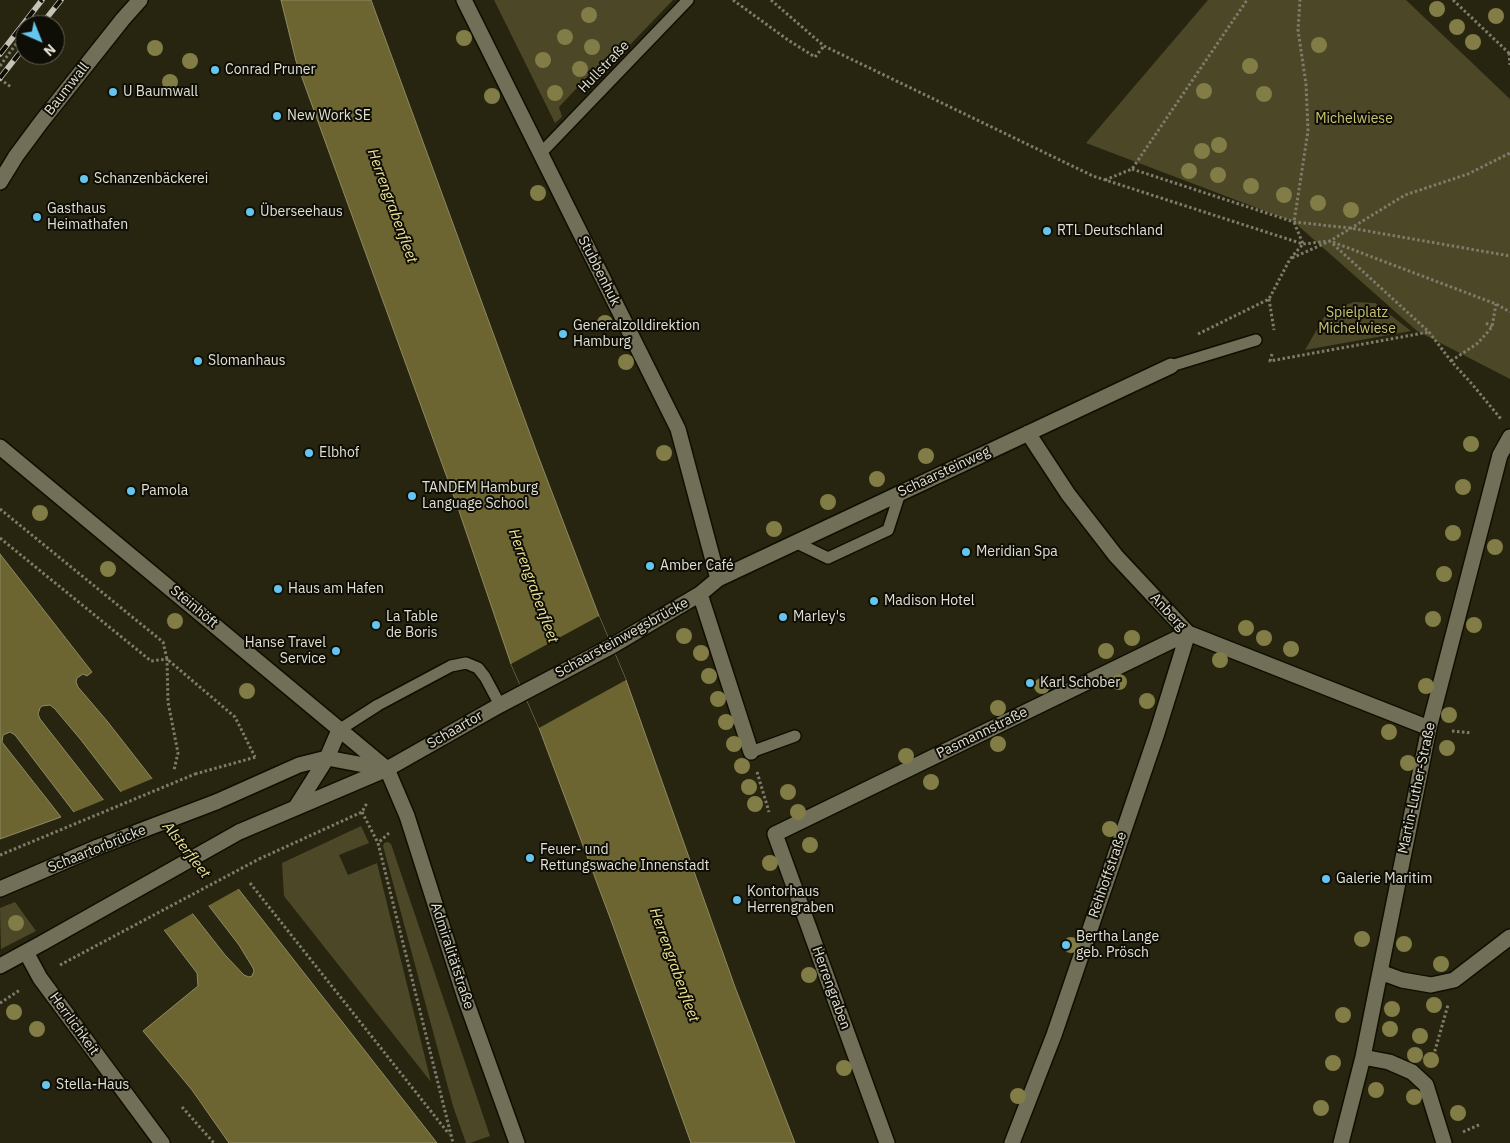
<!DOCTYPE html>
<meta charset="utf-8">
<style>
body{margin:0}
#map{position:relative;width:1510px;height:1143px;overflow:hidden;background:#272510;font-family:"IBM Plex Sans",sans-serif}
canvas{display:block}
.north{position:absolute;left:15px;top:15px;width:50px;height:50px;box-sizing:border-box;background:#0f0e06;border:1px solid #636258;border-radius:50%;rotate:136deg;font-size:14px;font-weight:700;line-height:20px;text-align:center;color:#e1e0d3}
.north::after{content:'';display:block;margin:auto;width:18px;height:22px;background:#64c5ee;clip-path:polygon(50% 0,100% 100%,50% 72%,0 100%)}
</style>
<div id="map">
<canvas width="1510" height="1143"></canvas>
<div class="north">N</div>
</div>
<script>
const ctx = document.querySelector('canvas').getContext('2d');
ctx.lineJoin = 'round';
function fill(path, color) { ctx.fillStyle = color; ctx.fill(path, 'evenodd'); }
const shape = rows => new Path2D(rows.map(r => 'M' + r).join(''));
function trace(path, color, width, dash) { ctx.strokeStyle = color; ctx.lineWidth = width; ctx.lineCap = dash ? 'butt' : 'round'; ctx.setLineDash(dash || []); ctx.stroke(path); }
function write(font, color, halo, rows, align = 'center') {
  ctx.font = font + ' "IBM Plex Sans",sans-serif'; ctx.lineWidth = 4; ctx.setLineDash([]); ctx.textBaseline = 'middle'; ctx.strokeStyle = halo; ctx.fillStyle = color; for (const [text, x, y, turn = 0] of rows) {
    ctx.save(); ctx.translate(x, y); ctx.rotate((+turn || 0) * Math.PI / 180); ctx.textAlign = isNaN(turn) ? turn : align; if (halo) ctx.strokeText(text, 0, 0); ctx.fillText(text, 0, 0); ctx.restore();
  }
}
fill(shape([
 [494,0,673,0,601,75,591,73,559,107,562,117,555,123],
 [1208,0,1406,0,1510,99,1510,379,1417,331,1294,222,1086,143],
 [1354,302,1375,303,1411,331,1305,350,1327,312],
 [361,826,369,843,339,855,348,875,377,863,431,1082,284,896,282,863],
 [388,842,391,844,490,1136,470,1143,466,1143,453,1106,383,846,384,843],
 [15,902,36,931,1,949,0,908]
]), '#4b4727');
const water = shape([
 [281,0,371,0,537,453,599,616,626,680,735,987,795,1143,691,1143,612,923,539,728,511,664,457,505,296,61,281,0],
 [0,554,92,672,87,676,83,674,77,678,76,682,78,687,107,721,437,1143,229,1143,192,1090,143,1031,198,986,197,973,15,735,10,732,3,735,2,742,61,817,0,839,0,554],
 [50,705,55,709,81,740,239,945,253,968,254,971,252,976,249,977,244,975,225,955,40,719,38,714,40,708,42,706,50,705]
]);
fill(water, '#6c6532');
trace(water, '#8f8a62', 1);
fill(shape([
 [599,616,626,680,539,728,511,664],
 [154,778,240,888,206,907,118,793],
 [106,799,195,912,162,931,72,813]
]), '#272510');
const service = shape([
 [540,154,688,0],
 [1171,366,1256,340],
 [795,542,828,558,888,530,900,493],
 [339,730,378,705,451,666,466,663,478,668,485,677,500,705],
 [751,752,795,736]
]);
const minor = shape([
 [464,0,678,429,718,579],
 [1028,433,1068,494,1116,556,1188,633,1429,728],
 [0,447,387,769,407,816,465,998,517,1143],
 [700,594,751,752],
 [216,802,299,765,327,758,385,769],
 [296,807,327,758,339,730],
 [239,832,387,769,500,705,612,646,700,594,718,579,1171,366],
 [0,889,98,847],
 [26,952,40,978,162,1143],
 [0,966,44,942],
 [1380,972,1402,980,1431,985,1454,980,1510,937],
 [1363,1057,1389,1062,1412,1072,1426,1085,1444,1143],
 [887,1143,775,834,1188,633],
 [1012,1143,1054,1035,1157,733,1188,633],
 [1341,1143,1363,1057,1429,728,1500,455,1510,437]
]);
const secondary = shape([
 [0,182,16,156,42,121,123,19,140,0]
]);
trace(service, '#100e00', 14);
trace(minor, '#100e00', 18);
trace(secondary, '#100e00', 18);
trace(shape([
 [733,0,788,40,815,57,824,46],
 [771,0,824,46,1093,176,1303,244,1330,241,1496,304,1510,312],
 [1453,0,1510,54],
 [1509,53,1510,65],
 [0,66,21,37],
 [0,79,11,87],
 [1132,169,1294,222,1350,228,1510,256],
 [1105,180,1132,169,1247,0],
 [1333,244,1429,332,1451,361,1472,384,1501,419],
 [1292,258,1330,241,1405,195,1468,174,1510,153],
 [1269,299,1274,330],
 [1486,323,1492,327],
 [1198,334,1269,299,1290,259,1303,244,1294,222,1308,131,1306,84,1298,30,1300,0],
 [1272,354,1270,361,1429,332],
 [1451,361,1478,343,1492,327,1496,304],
 [0,509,163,642,167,659,235,717,255,757],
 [0,538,151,661,167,659,168,702,178,753,174,770],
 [1452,731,1471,733],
 [757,772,769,812],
 [195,774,256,757],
 [362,812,378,843],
 [389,833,378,843,453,1143],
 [259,859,362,812,367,803],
 [250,883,449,1134],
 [0,1003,20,990],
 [1432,1061,1448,1005],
 [182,1107,214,1143],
 [1463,1132,1481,1124]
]), '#7e7c6b', 3, [2.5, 2.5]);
trace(service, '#716f58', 11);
trace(minor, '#716f58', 15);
trace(secondary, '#716f58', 15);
const rail = shape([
 [41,25,61,0],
 [0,54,42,0],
 [0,78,25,46]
]);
trace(rail, '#c5c3b5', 5.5);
trace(rail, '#0f0e06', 4, [11]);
const minorBridge = shape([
 [98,847,216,802],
 [44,942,239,832]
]);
trace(minorBridge, '#100e00', 18, []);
trace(shape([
 [0,855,195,774],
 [60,965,259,859]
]), '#7e7c6b', 3, [2.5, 2.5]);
trace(minorBridge, '#716f58', 15);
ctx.fillStyle = '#827c46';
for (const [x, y] of [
 [1437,9],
 [589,15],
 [1496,16],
 [1457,27],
 [565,37],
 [464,38],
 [1473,42],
 [1319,45],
 [592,47],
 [155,48],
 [543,60],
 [190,61],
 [1250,66],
 [580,69],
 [170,82],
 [1204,91],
 [555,93],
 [1264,94],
 [492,96],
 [1219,145],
 [1202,151],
 [1189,171],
 [1218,175],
 [1251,186],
 [538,193],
 [1284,195],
 [1318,203],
 [1351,210],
 [605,323],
 [626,362],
 [1471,444],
 [664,453],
 [926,456],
 [877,479],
 [1463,487],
 [828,502],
 [40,513],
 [774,529],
 [1453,533],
 [1495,547],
 [108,569],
 [1444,574],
 [1433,619],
 [175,621],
 [1474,625],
 [1246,628],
 [684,636],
 [1132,638],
 [1264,638],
 [1291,649],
 [1106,651],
 [701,653],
 [1220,660],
 [709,676],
 [1119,682],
 [1042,686],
 [1426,686],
 [247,691],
 [718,699],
 [1147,701],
 [998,708],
 [1449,715],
 [726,722],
 [1389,732],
 [734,744],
 [998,744],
 [1447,748],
 [906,756],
 [1408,763],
 [742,766],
 [931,782],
 [749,787],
 [788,792],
 [755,804],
 [798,812],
 [1110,829],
 [810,845],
 [770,863],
 [16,923],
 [1362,939],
 [1404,944],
 [1071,945],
 [1441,964],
 [809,975],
 [1434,1005],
 [1392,1009],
 [14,1012],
 [1343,1015],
 [37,1029],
 [1390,1029],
 [1420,1036],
 [1415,1055],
 [1431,1060],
 [1333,1063],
 [844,1068],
 [1376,1090],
 [1018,1096],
 [1414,1097],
 [1321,1108],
 [1458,1113]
]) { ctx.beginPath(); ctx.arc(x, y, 8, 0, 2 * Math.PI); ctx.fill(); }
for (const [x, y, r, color] of [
 [215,70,5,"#64c5ee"],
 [113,92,5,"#64c5ee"],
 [277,116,5,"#64c5ee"],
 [84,179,5,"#64c5ee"],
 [250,212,5,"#64c5ee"],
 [37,217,5,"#64c5ee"],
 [1047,231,5,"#64c5ee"],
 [563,334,5,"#64c5ee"],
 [198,361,5,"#64c5ee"],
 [309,453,5,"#64c5ee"],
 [131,491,5,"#64c5ee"],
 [412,496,5,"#64c5ee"],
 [966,552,5,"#64c5ee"],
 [650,566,5,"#64c5ee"],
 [278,589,5,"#64c5ee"],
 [874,601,5,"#64c5ee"],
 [783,617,5,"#64c5ee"],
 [376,625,5,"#64c5ee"],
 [336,651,5,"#64c5ee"],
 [1030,683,5,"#64c5ee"],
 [530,858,5,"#64c5ee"],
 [1326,879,5,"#64c5ee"],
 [737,900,5,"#64c5ee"],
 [1066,945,5,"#64c5ee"],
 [46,1085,5,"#64c5ee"]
]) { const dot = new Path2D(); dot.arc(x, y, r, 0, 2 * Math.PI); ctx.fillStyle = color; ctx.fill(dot); trace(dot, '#0f0e06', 2); }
write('14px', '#e1e0d3', '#0f0e06', [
 ["Hullstraße",604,67,-46],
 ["Baumwall",67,89,-52],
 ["Stubbenhuk",599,271,63],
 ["Schaarsteinweg",944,472,-25],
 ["Steinhöft",194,607,40],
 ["Anberg",1168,612,47],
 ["Schaarsteinwegsbrücke",622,638,-29],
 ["Schaartor",455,730,-30],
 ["Pasmannstraße",982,733,-26],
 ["Martin-Luther-Straße",1417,788,-78],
 ["Schaartorbrücke",97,849,-22],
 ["Rehhoffstraße",1108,875,-71],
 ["Admiralitätstraße",452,956,72],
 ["Herrengraben",831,988,70],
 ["Herrlichkeit",74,1024,54]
]);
write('14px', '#e1e0d3', '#0f0e06', [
 ["Conrad Pruner",225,70],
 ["U Baumwall",123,92],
 ["New Work SE",287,116],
 ["Schanzenbäckerei",94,179],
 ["Gasthaus",47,209],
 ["Heimathafen",47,225],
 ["Überseehaus",260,212],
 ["RTL Deutschland",1057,231],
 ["Generalzolldirektion",573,326],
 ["Hamburg",573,342],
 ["Slomanhaus",208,361],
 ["Elbhof",319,453],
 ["TANDEM Hamburg",422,488],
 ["Language School",422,504],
 ["Pamola",141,491],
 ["Meridian Spa",976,552],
 ["Amber Café",660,566],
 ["Haus am Hafen",288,589],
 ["Madison Hotel",884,601],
 ["La Table",386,617],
 ["de Boris",386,633],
 ["Marley's",793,617],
 ["Hanse Travel",326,643,"right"],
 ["Service",326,659,"right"],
 ["Karl Schober",1040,683],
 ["Feuer- und",540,850],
 ["Rettungswache Innenstadt",540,866],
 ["Galerie Maritim",1336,879],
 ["Kontorhaus",747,892],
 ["Herrengraben",747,908],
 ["Bertha Lange",1076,937],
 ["geb. Prösch",1076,953],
 ["Stella-Haus",56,1085]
], 'left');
write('14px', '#ccc373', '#0f0e06', [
 ["Michelwiese",1354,119],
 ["Spielplatz",1357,313],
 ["Michelwiese",1357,329]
]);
write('italic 15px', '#ece292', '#0f0e06', [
 ["Herrengrabenfleet",392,206,70],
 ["Herrengrabenfleet",533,586,70],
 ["Alsterfleet",186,850,52],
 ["Herrengrabenfleet",674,965,70]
]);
</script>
